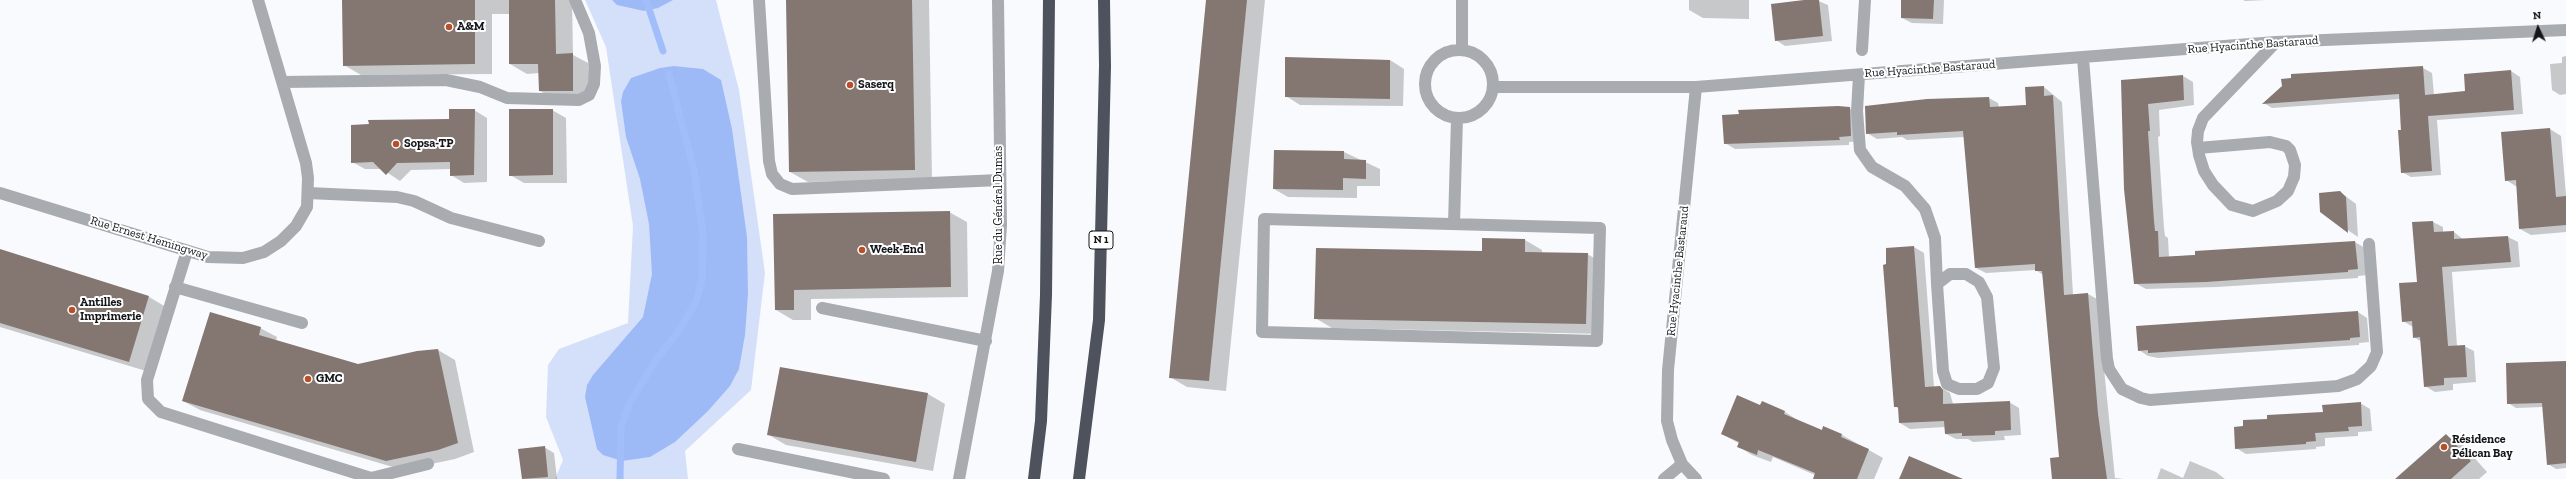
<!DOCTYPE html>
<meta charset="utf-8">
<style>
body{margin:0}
#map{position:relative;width:2566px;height:479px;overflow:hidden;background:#f9fafd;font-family:"Zilla Slab",serif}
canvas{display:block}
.north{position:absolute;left:2518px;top:8px;width:40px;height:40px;-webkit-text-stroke:3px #fff;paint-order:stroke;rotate:356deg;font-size:11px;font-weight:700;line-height:16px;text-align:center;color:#131519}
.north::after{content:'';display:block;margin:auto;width:14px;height:18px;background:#131519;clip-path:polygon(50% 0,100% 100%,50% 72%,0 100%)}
</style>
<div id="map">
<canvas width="2566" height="479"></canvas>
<div class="north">N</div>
</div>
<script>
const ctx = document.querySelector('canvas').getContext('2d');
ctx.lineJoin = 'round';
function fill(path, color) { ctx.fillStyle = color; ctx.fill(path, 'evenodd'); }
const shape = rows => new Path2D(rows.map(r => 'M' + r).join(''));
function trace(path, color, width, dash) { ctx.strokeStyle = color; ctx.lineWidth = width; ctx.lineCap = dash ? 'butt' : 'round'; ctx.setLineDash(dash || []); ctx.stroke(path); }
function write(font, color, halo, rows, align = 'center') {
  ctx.font = font + ' "Zilla Slab",serif'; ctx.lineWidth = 4; ctx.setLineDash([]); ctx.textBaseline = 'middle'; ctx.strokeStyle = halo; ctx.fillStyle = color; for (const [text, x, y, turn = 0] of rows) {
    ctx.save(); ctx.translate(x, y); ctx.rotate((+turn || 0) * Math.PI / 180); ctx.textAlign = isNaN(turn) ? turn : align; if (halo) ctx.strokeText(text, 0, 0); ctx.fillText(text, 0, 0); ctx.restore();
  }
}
fill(shape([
 [585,0,716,0,739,90,765,273,751,390,685,451,688,479,555,479,563,460,546,417,548,365,559,349,628,323,633,226,606,47]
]), '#d4e0fa');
fill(shape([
 [612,0,673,0,658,8,644,11,617,5],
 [674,66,703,69,721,80,732,129,747,237,748,294,745,335,739,369,730,386,708,411,675,442,650,457,622,461,603,455,597,449,585,397,587,385,593,375,643,317,652,274,649,224,640,179,626,137,621,101,623,92,631,78,660,68]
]), '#9ebaf6');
fill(shape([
 [343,0,572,0,573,55,590,64,590,101,557,101,540,91,540,73,527,74,510,64,510,14,492,14,492,74,361,75,344,65],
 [787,0,929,0,932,180,808,182,790,172],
 [1207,0,1265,0,1226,391,1187,387,1170,377],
 [1689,0,1749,0,1749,19,1703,18,1689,10],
 [1816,0,1828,5,1832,41,1785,46,1776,40],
 [1902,0,1944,0,1943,24,1912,23,1902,18],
 [2243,0,2266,0,2245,1],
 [2566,56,2566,94,2560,95,2552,90,2550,64,2562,63,2562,57],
 [1286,58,1390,60,1404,69,1403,106,1300,105,1286,96],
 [2423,68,2432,73,2434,95,2466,92,2511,71,2520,77,2523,114,2437,120,2441,175,2411,177,2402,172,2400,99,2272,108,2264,103],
 [2183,76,2193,82,2194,105,2159,110,2160,136,2158,137,2164,228,2165,236,2168,238,2169,257,2355,242,2365,248,2368,275,2358,276,2358,278,2217,287,2146,289,2135,283,2122,81],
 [2044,87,2062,102,2073,295,2088,294,2097,299,2115,478,2124,479,2053,479,2060,457,2043,275,2036,270,1986,273,1976,268,1965,137,1907,140,1902,137,1877,139,1867,133,1927,100,1989,98,1998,103,1999,107,2027,105],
 [1849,108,1859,113,1861,141,1849,142,1849,145,1735,149,1725,143],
 [474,110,487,118,487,182,464,183,451,175,451,169,411,170,400,181,382,169,365,169,352,162],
 [552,110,566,118,567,183,524,183,510,175],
 [2550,129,2561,136,2566,195,2566,232,2531,235,2520,229,2517,187,2506,180],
 [1344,152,1380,169,1380,186,1357,186,1357,198,1288,197,1274,189],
 [2340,192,2356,204,2358,237,2321,212],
 [949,212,967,222,968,297,811,299,811,320,793,320,776,310,774,215],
 [2433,222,2443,227,2443,232,2454,232,2464,240,2508,237,2518,242,2520,267,2452,272,2457,346,2464,346,2474,351,2476,382,2453,384,2453,390,2435,392,2425,386,2422,342,2414,337,2413,327,2403,321,2418,283],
 [1525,240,1542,250,1542,253,1587,254,1605,264,1603,334,1332,328,1315,318,1483,252],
 [1914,247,1924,253,1934,387,1940,387,1950,393,1953,404,2009,402,2019,408,2021,435,2004,436,2005,440,1973,442,1968,439,1956,439,1946,434,1946,427,1910,429,1900,423,1899,409,1895,406,1887,249],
 [0,250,149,297,166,307,146,371,0,327],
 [2358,312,2367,318,2369,342,2359,343,2359,345,2158,358,2148,356,2139,350],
 [260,328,277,337,276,341,358,365,438,350,455,360,474,452,455,459,403,470,200,410,183,401],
 [2566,362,2566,468,2556,469,2548,464,2543,407,2516,408,2508,403],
 [780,368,928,394,945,404,933,471,786,445,769,435],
 [1762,402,1785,412,1799,421,1822,431,1824,427,1842,435,1883,458,1874,479,1818,479,1815,475,1773,457,1771,462,1752,455,1738,446,1740,444,1722,434,1761,406],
 [2360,403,2370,409,2372,431,2358,432,2358,436,2325,438,2325,446,2316,447,2316,449,2246,454,2236,448,2244,427,2268,420,2324,413],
 [2446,435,2463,445,2487,472,2479,479,2397,479],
 [544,447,554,453,557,479,523,479,519,450],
 [2190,461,2216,472,2225,479,2157,479,2161,468,2183,478]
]), '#0003');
trace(shape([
 [646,0,663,51],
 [620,479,621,427,630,402,656,360,680,329,696,302,702,279,703,236,694,170,669,74]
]), '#a2befa', 7);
fill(shape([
 [342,0,475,0,475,64,343,66],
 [509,0,555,0,556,54,573,53,573,91,539,91,538,64,509,64],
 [786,0,912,0,915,170,789,172],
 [1206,0,1247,0,1209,381,1169,378],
 [1804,0,1819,0,1823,36,1775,41,1771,4],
 [1901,0,1934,0,1933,19,1901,18],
 [1285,57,1390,60,1390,99,1285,97],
 [2423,66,2425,95,2465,91,2464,74,2511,70,2514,110,2428,116,2432,171,2401,173,2398,130,2401,130,2399,94,2262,104,2282,86,2281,79,2291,78,2291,74],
 [2183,75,2184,100,2148,104,2150,131,2148,131,2154,221,2155,231,2158,231,2159,257,2195,255,2195,251,2355,241,2358,269,2348,270,2348,272,2206,282,2134,284,2124,189,2121,80],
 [2044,86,2044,96,2053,95,2064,295,2088,293,2098,414,2107,479,2052,479,2050,458,2059,457,2042,271,2035,271,2035,264,1975,268,1963,131,1897,135,1897,132,1866,134,1865,106,1927,99,1989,97,1990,107,2026,105,2025,87],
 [1838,106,1850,107,1851,136,1839,137,1840,140,1724,144,1722,115,1739,114,1738,110],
 [449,109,475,109,474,175,450,176,450,162,397,163,386,175,373,162,351,163,351,125,369,124,368,120,449,119],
 [509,109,553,109,553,175,509,176],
 [2550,128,2556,197,2566,196,2566,225,2519,229,2516,180,2505,181,2501,132],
 [1274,150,1344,151,1344,159,1366,160,1366,179,1343,178,1343,190,1273,189],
 [2340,191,2346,197,2348,233,2320,212,2319,193],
 [950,211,951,287,794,290,794,310,775,310,773,214],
 [2433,221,2434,232,2454,231,2454,239,2508,236,2511,262,2442,267,2448,346,2465,345,2467,377,2444,378,2444,385,2424,387,2420,337,2413,338,2412,321,2402,322,2399,283,2417,282,2412,222],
 [1482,238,1525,239,1525,252,1588,253,1586,324,1314,319,1316,248,1482,251],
 [1914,246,1925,387,1940,386,1943,390,1943,404,2010,401,2011,430,1995,431,1995,435,1962,436,1962,433,1945,434,1944,421,1899,423,1898,407,1894,407,1883,265,1886,264,1886,248],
 [0,249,149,296,129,362,0,323],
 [2358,311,2360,337,2350,338,2350,340,2148,353,2148,350,2138,351,2136,326],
 [210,312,261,327,259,335,358,364,417,351,438,349,458,443,438,450,386,461,182,401],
 [2566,361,2566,463,2547,465,2542,403,2507,404,2506,363],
 [780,367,928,393,916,462,767,435],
 [1737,395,1760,405,1762,401,1785,411,1784,414,1822,430,1823,426,1842,434,1841,437,1869,449,1857,479,1813,479,1815,473,1758,450,1757,455,1737,447,1739,442,1721,434],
 [2361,402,2362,426,2348,427,2349,431,2315,433,2316,441,2306,442,2306,444,2235,449,2234,427,2243,426,2243,420,2267,419,2267,415,2323,412,2322,405],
 [2446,434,2471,461,2451,479,2395,479],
 [545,446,548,477,522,479,518,449],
 [1909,456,1963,479,1899,479]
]), '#847671');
trace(shape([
 [759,0,769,161,772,174,780,184,792,189,1000,180],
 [1462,50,1462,0],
 [1862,50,1865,0],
 '1425 84a34 34 0 1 1 68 0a34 34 0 1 1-68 0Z',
 [2083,58,2107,359,2109,369,2122,389,2141,398,2150,400,2338,386,2357,379,2371,366,2377,352,2369,244],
 [1859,75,1857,111,1860,150,1872,167,1905,186,1925,209,1935,238,1937,284,1943,371,1947,384,1959,389,1977,389,1988,383,1994,368,1987,297,1979,282,1966,274,1950,274,1937,284],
 [282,82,446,80,480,87,507,98,579,100,589,95,594,84,595,66,589,33,575,0],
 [1493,87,1696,87],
 [2198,148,2270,142,2286,146,2290,150,2295,165,2294,177,2288,191,2277,201,2253,211,2232,205,2213,185,2204,171,2199,155,2198,148,2197,142,2198,131,2203,118,2276,42],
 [0,193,208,257,243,258,264,252,281,241,296,226,307,207,308,178,306,163,258,0],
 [308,193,397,197,414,201,451,218,539,241],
 [1264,219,1600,228,1597,341,1262,332,1264,219],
 [1454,224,1457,118],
 [187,251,147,380,148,399,161,412,371,478,428,464],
 [175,287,302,323],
 [822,308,986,341],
 [738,449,884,479],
 [959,479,998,271,1001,225,998,0],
 [1664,479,1682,464],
 [1696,479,1682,464,1672,440,1667,421,1668,370,1696,87,2276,42,2566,30]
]), '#a8abb0', 12);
trace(shape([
 [1034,479,1041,421,1046,295,1049,0],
 [1079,479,1099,320,1105,66,1104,0]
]), '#4d525d', 12);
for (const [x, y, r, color] of [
 [449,27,4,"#b75029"],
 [850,85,4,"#b75029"],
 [396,144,4,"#b75029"],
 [862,250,4,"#b75029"],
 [72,310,4,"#b75029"],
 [308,379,4,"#b75029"],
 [2444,447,4,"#b75029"]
]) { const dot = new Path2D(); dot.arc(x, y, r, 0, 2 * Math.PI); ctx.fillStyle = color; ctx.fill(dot); trace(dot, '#fff', 1.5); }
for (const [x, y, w] of [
 [1101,240,24]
]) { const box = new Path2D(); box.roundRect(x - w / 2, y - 9, w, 18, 3); ctx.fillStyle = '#fff'; ctx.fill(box); trace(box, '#131519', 1); }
write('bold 11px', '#131519', null, [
 ["N 1",1101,240]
]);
write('bold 12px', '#131519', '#fff', [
 ["A&M",457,27],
 ["Saserq",858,85],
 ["Sopsa-TP",404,144],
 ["Week-End",870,250],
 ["Antilles",80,303],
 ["Imprimerie",80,317],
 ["GMC",316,379],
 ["Résidence",2452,440],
 ["Pélican Bay",2452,454]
], 'left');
write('12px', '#131519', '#fff', [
 ["Rue Hyacinthe Bastaraud",2253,45,-4],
 ["Rue Hyacinthe Bastaraud",1930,69,-4],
 ["Rue du Général Dumas",999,205,-90],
 ["Rue Ernest Hemingway",149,238,17],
 ["Rue Hyacinthe Bastaraud",1678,271,-84]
]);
</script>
